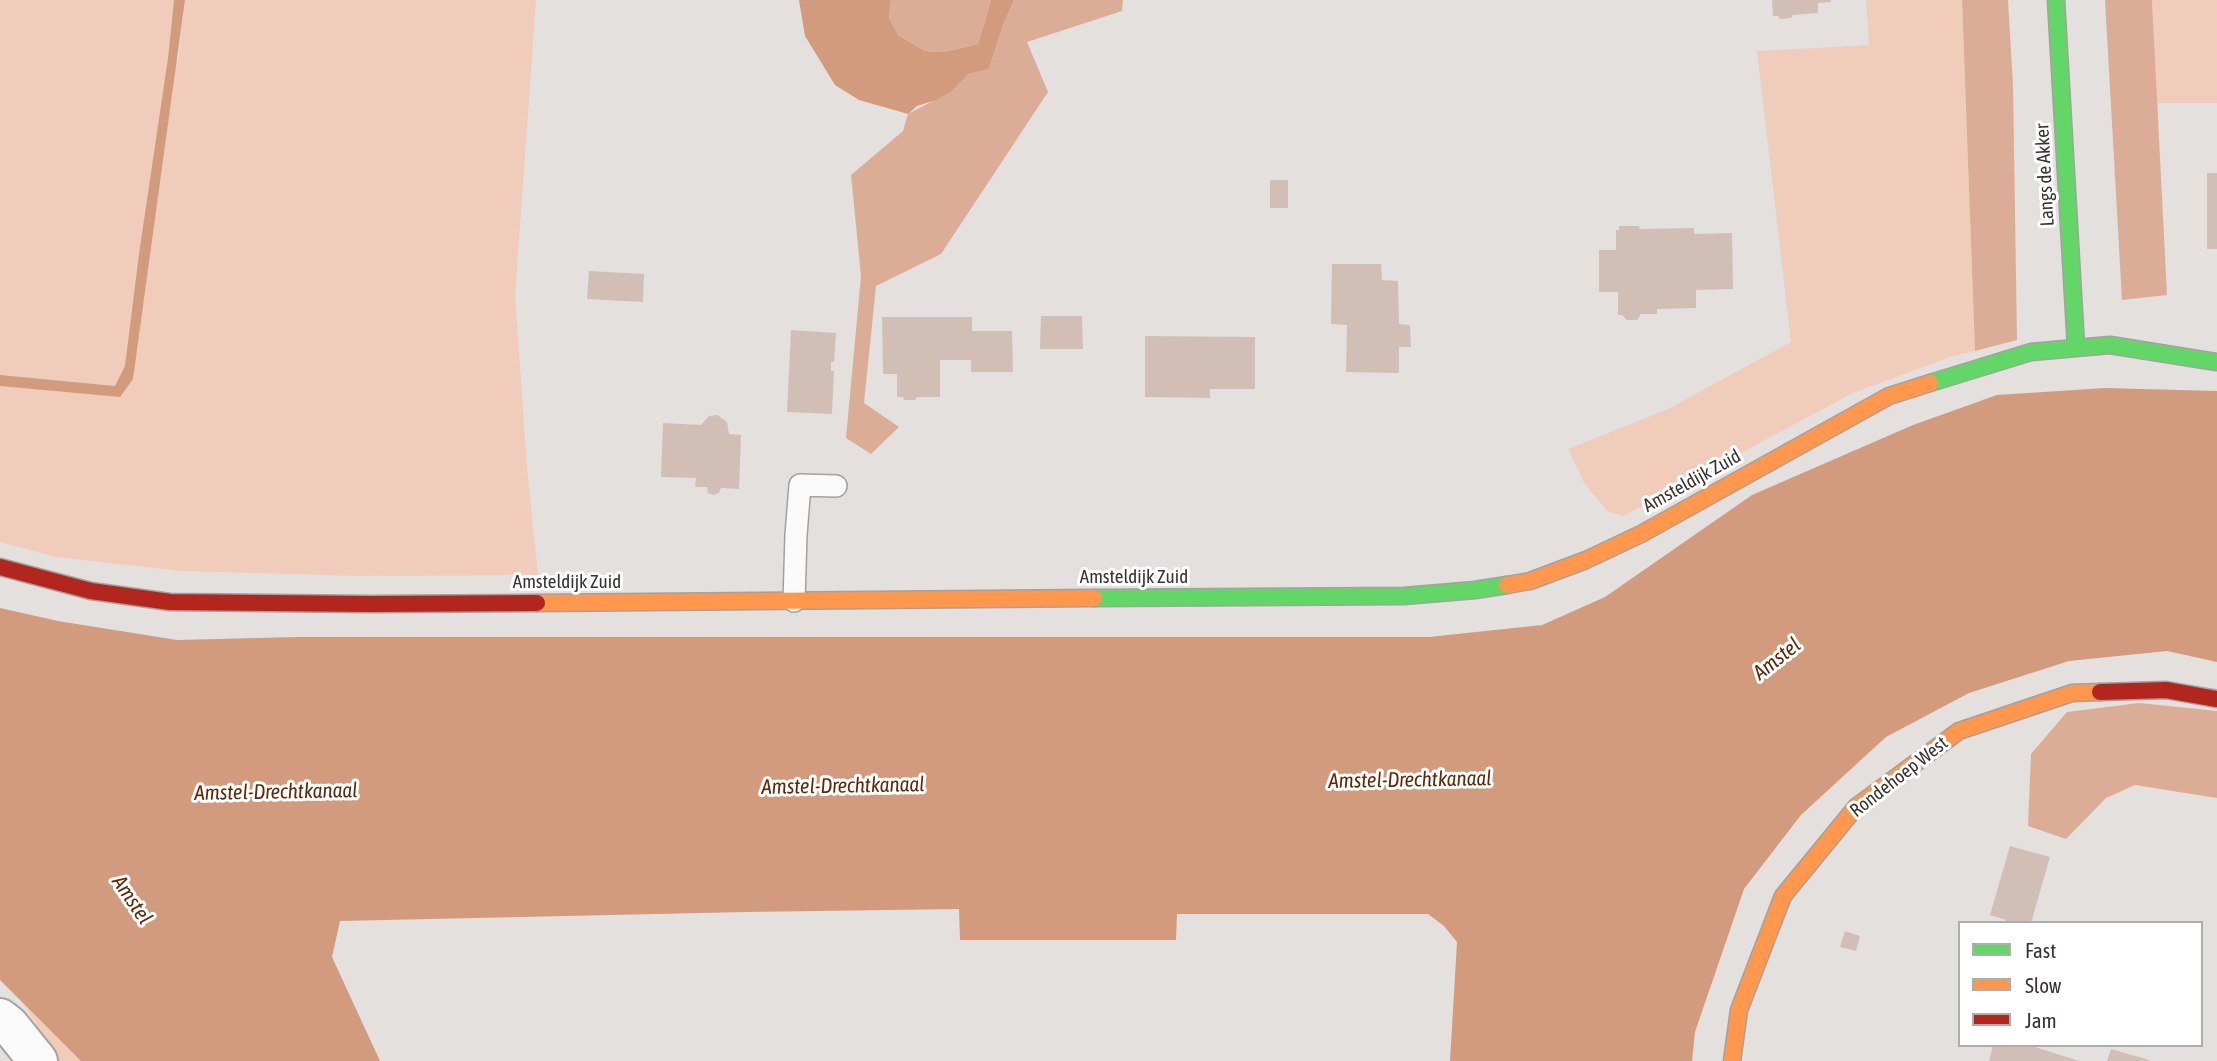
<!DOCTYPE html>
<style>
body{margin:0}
#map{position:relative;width:2217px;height:1061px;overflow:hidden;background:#e4e0de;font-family:"Asap Condensed",sans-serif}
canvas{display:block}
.legend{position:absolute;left:1958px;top:921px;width:245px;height:126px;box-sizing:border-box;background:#fff;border:2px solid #afaead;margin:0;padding:9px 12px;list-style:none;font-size:21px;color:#383432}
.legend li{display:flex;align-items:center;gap:14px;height:35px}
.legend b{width:35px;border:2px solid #afaead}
</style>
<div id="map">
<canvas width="2217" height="1061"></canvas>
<ul class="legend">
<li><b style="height:9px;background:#63d668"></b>Fast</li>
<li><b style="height:9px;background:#ff974d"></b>Slow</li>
<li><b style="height:9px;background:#b3261e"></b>Jam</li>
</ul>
</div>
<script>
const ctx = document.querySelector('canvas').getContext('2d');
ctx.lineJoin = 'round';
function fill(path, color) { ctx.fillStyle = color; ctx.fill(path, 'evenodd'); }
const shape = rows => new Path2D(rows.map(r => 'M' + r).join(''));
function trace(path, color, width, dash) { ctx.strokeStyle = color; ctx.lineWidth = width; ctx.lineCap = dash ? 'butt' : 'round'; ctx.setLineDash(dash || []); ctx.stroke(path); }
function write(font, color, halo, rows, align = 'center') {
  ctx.font = font + ' "Asap Condensed",sans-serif'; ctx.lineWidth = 6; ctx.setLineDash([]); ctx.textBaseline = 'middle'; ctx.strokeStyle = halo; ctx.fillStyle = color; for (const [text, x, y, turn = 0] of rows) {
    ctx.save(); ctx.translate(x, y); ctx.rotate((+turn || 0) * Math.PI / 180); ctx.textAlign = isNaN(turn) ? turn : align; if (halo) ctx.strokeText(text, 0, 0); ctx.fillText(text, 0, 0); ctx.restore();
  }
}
fill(shape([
 [0,0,174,0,168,58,178,61,185,0,536,0,515,296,527,467,538,575,357,576,182,571,56,557,0,542],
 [1866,0,1962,0,1975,351,1950,357,1853,393,1623,516,1607,511,1585,484,1568,449,1666,410,1791,342,1757,51,1869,45],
 [2152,0,2217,0,2217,103,2157,103],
 [20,998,81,1061,59,1061]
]), '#f0cdbb');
fill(shape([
 [891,0,991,0,978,44,944,52,925,51,898,35,889,18],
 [1014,0,1123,0,1122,11,1027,42,1048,92,941,254,876,286,864,403,899,427,871,454,846,438,861,276,851,175,903,131,908,114,952,91,969,74,989,69,1003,25],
 [1962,0,2008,0,2013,85,2017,340,1975,351],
 [2105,0,2152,0,2167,295,2122,300],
 [2139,703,2217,711,2217,798,2135,785,2106,798,2066,839,2028,826,2031,754,2067,712]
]), '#dbad96');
fill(shape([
 [174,0,185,0,133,379,120,397,0,386,0,375,115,386,125,366,139,254,168,58],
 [799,0,891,0,889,18,898,35,925,51,944,52,978,44,991,0,1014,0,1003,25,989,69,969,74,952,91,936,100,917,106,908,114,859,100,835,85,805,36],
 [2105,388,2217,391,2217,662,2167,651,2069,661,1969,693,1886,737,1801,815,1744,889,1695,1032,1692,1061,1450,1061,1457,942,1444,926,1428,914,1177,914,1176,940,960,940,959,909,746,912,340,921,332,957,380,1061,81,1061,0,980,0,608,58,621,177,640,297,637,1429,637,1542,625,1605,597,1752,495,1913,425,1997,395]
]), '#d39b7d');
fill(shape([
 [1772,0,1831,0,1831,2,1818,3,1818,13,1793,15,1791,18,1780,19,1778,16,1773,16],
 [2207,173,2217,173,2217,249,2207,249],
 [1270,180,1288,180,1288,208,1270,208],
 [1619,226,1639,226,1640,229,1694,228,1694,234,1732,233,1733,289,1696,290,1696,308,1657,309,1657,314,1641,314,1637,320,1627,320,1622,315,1618,315,1618,292,1599,292,1599,250,1616,250,1616,230,1619,230],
 [1332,264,1381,264,1382,280,1398,281,1399,324,1410,325,1411,347,1399,347,1399,373,1346,372,1347,325,1331,324],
 [589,271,644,274,643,302,587,299],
 [1041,316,1082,316,1083,349,1040,349],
 [882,317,972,317,972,331,1012,331,1013,372,971,372,971,360,940,360,940,397,917,397,915,400,904,400,903,397,897,397,897,374,883,374],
 [791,330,836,333,834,362,831,362,831,371,834,371,832,414,787,412],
 [1145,336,1255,337,1255,389,1210,389,1210,398,1145,397],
 [717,415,727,422,729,434,741,435,739,489,721,488,719,493,714,495,708,493,707,487,695,487,696,478,661,477,663,423,701,425,709,416],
 [2010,846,2050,857,2031,923,2005,923,2006,920,1990,915],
 [1845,931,1860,936,1856,951,1840,947],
 [1993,1045,2029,1045,2079,1061,1989,1061],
 [2111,1049,2149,1060,2149,1061,2107,1061]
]), '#d1bfb6');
const lane = shape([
 [794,601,796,535,800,485,836,486]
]);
const street = shape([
 [0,1018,9,1025,38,1061]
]);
const fast = shape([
 [2056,0,2076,347],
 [1930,383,2031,352,2110,345,2217,362],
 [1094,598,1404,596,1475,590,1507,585]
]);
const slow = shape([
 [1507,585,1530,581,1586,560,1641,534,1889,396,1930,383],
 [537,603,1094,598],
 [1732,1061,1739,1010,1783,896,1856,807,1959,731,2072,693,2100,692]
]);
const jam = shape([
 [0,567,91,591,170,602,370,604,537,603],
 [2100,692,2166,690,2217,699]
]);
trace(lane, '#a4a19f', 24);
trace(street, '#a4a19f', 42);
trace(fast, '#a4a19f', 19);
trace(slow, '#a4a19f', 19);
trace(jam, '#a4a19f', 19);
trace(lane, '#fbfafa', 21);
trace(street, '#fbfafa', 38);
trace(fast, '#63d668', 16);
trace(slow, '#ff974d', 16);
trace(jam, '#b3261e', 16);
write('19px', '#383432', '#fff', [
 ["Langs de Akker",2045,175,-93],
 ["Amsteldijk Zuid",1692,481,-29],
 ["Amsteldijk Zuid",1134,577],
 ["Amsteldijk Zuid",567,582],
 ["Rondehoep West",1899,777,-38]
]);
write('italic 21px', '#5d2a0a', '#fff', [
 ["Amstel",1777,659,-38],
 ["Amstel-Drechtkanaal",1410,780,-1],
 ["Amstel-Drechtkanaal",843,786,-1],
 ["Amstel-Drechtkanaal",276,792,-1],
 ["Amstel",132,900,56]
]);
</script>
